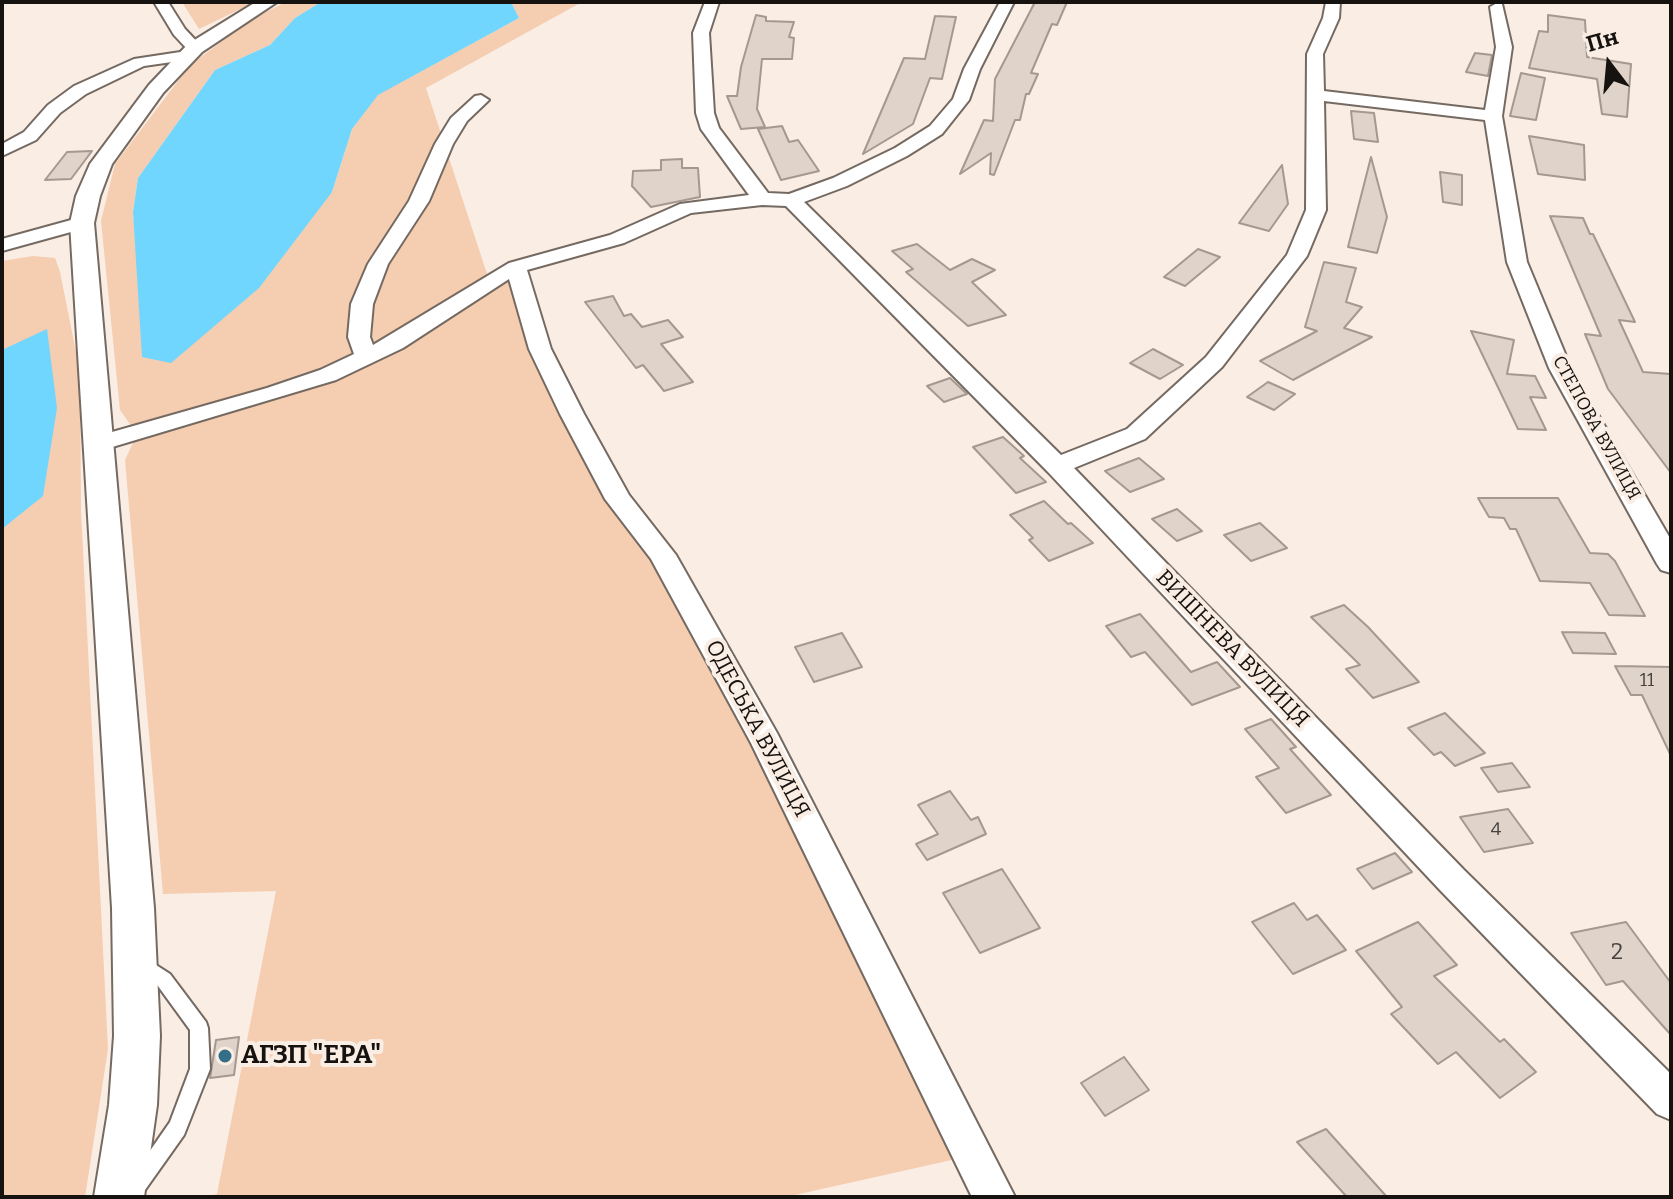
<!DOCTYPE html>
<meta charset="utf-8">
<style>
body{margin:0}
#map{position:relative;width:1673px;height:1199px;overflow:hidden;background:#faede4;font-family:Bitter,serif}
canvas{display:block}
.frame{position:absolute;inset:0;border:4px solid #16120f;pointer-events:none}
.north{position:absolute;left:1569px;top:24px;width:80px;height:80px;-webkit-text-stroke:6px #faede4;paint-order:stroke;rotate:344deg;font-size:22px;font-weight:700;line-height:32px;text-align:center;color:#16120f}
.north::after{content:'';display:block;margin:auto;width:28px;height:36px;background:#16120f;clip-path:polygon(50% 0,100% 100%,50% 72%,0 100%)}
</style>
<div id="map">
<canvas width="1673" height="1199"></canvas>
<div class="frame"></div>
<div class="north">Пн</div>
</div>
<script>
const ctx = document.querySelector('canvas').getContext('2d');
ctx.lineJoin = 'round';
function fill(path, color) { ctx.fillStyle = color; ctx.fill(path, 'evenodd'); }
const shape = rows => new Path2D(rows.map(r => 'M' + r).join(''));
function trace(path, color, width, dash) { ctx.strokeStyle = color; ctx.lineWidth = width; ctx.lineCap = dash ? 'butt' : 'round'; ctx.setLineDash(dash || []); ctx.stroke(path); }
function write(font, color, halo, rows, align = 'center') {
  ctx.font = font + ' Bitter,serif'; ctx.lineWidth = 8; ctx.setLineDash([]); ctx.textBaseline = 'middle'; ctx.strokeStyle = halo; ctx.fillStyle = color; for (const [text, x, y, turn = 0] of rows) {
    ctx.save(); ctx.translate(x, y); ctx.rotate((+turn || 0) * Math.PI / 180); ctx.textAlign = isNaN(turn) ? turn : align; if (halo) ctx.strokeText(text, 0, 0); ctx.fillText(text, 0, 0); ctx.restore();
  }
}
fill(shape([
 [182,2,255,2,199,29],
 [286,2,321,2,295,18,270,45,215,70,138,178,133,212,142,324,332,192,352,129,377,95,519,18,511,2,582,2,426,88,489,280,519,281,541,349,662,555,974,1155,786,1197,206,1197,217,1194,276,891,163,894,125,460,137,434,120,410,101,221,115,164,190,65,252,19],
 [33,256,55,258,60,272,80,372,81,511,108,1049,85,1197,2,1197,2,261]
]), '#f5cdb0');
fill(shape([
 [321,2,511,2,519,18,378,95,352,129,332,192,259,288,171,363,142,357,133,212,138,178,215,70,270,45,295,18],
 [47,329,57,408,43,496,2,529,2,350]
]), '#70d6fe');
const building = shape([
 [1035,2,1067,2,1057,25,1052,24,1031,73,1038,74,1029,94,1026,94,1020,120,1015,120,994,175,990,174,991,153,960,174,984,120,993,121,995,79,1035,2],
 [756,15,766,17,766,21,794,22,789,37,794,38,792,59,762,59,757,109,765,127,741,129,727,96,737,96,741,67,756,15],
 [1548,15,1585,20,1587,57,1631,64,1627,117,1602,114,1597,79,1529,68,1539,31,1548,32,1548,15],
 [935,16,956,17,942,79,930,78,913,124,863,154,904,58,925,59,935,16],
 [1475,53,1492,55,1488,76,1466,72,1475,53],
 [1521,73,1545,78,1536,120,1510,116,1521,73],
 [1351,111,1374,113,1378,142,1354,139,1351,111],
 [782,126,789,142,798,140,819,171,781,180,758,129,782,126],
 [1529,136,1584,145,1585,180,1538,174,1529,136],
 [92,151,71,179,45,180,67,152,92,151],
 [1371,157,1387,217,1377,253,1348,247,1371,157],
 [682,159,682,168,698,168,700,197,651,207,632,186,633,171,661,170,661,160,682,159],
 [1282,165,1288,204,1269,231,1239,223,1282,165],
 [1440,172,1462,175,1462,205,1443,202,1440,172],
 [1550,216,1583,218,1590,234,1593,234,1635,322,1619,320,1643,372,1671,374,1671,473,1608,389,1585,334,1601,336,1550,216],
 [917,244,950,270,972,259,995,270,972,282,1006,315,968,326,906,272,913,269,892,251,917,244],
 [1198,249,1220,257,1185,286,1164,277,1198,249],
 [1324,262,1356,268,1346,302,1362,307,1344,328,1372,337,1293,380,1260,361,1317,331,1305,327,1324,262],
 [613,296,624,316,631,314,642,327,668,320,683,337,661,344,693,382,664,391,643,365,636,368,585,302,613,296],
 [1471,331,1514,340,1507,374,1535,376,1546,398,1530,397,1546,430,1518,429,1471,331],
 [1153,349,1183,365,1160,379,1130,363,1153,349],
 [950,378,967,394,944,402,927,386,950,378],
 [1268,382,1295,394,1274,410,1247,397,1268,382],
 [1003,437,1024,456,1020,458,1046,482,1016,493,973,447,1003,437],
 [1139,458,1164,479,1130,492,1105,471,1139,458],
 [1478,498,1558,498,1590,553,1608,554,1615,561,1645,616,1609,615,1590,583,1540,581,1516,529,1510,529,1504,518,1489,517,1478,498],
 [1044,501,1068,524,1071,523,1093,543,1049,561,1029,540,1033,538,1010,515,1044,501],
 [1177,509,1202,531,1177,541,1152,519,1177,509],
 [1260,523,1287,548,1251,561,1224,535,1260,523],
 [1344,605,1368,627,1419,682,1373,698,1346,669,1360,665,1311,617,1344,605],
 [1140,614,1191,672,1217,662,1240,687,1192,705,1145,652,1131,657,1106,626,1140,614],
 [1562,632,1605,633,1616,654,1573,653,1562,632],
 [842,633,862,667,814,682,795,647,842,633],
 [1615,666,1671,667,1671,756,1642,695,1631,695,1615,666],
 [1445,713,1485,753,1455,766,1441,752,1434,755,1408,728,1445,713],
 [1271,719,1296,747,1290,749,1331,795,1286,813,1256,777,1279,768,1245,729,1271,719],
 [1512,763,1530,787,1498,792,1481,768,1512,763],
 [950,791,971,820,978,817,986,834,927,860,916,844,938,834,918,805,950,791],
 [1508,809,1533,843,1484,852,1460,817,1508,809],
 [1395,853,1412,872,1373,889,1357,869,1395,853],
 [1002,869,1040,928,980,953,943,893,1002,869],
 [1294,903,1307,920,1317,915,1346,950,1293,974,1252,922,1294,903],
 [1418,922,1457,965,1434,976,1500,1042,1504,1039,1536,1072,1500,1098,1456,1052,1438,1064,1391,1014,1402,1007,1356,951,1418,922],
 [1626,922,1671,983,1671,1035,1623,981,1606,985,1571,933,1626,922],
 [239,1037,234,1075,210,1078,216,1040,239,1037],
 [1124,1057,1149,1090,1105,1116,1081,1083,1124,1057],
 [1326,1129,1387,1197,1347,1197,1297,1142,1326,1129]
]);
fill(building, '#dfd3ca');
trace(building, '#a49890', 2);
const service = shape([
 [142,956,170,974,206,1022,208,1028,210,1069,184,1135,140,1197,118,1197,170,1122,190,1069,190,1030,158,986,136,970,133,964,136,958,142,956]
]);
const minor = shape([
 [154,2,168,2,185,29,203,48,201,51,189,51,174,35,154,2],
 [705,2,719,2,709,33,714,113,719,128,768,193,789,194,833,178,895,148,930,126,953,99,964,69,1000,2,1014,2,980,69,969,100,942,134,907,156,847,186,804,202,1061,455,1127,429,1206,357,1287,255,1306,210,1307,54,1323,18,1326,2,1340,2,1339,18,1323,54,1324,91,1485,110,1496,47,1490,7,1497,3,1502,4,1512,47,1502,116,1527,262,1571,368,1671,540,1671,573,1661,570,1657,564,1549,368,1507,262,1485,120,1324,101,1326,210,1307,256,1222,367,1145,439,1074,468,1464,870,1671,1074,1671,1120,1657,1114,1440,890,1048,472,786,206,762,205,691,213,624,243,527,270,551,349,584,414,629,495,676,555,777,733,1015,1197,972,1197,751,743,651,559,605,499,560,414,529,349,509,279,403,348,336,380,109,448,91,448,88,443,91,438,267,388,320,370,354,354,348,337,351,304,368,264,409,201,435,144,451,118,475,96,481,95,489,100,467,121,453,144,429,201,388,264,373,304,370,337,373,345,509,263,610,235,680,204,749,195,701,129,696,113,693,33,705,2],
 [187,51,195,56,193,59,144,66,86,94,60,113,36,140,2,156,2,144,24,132,48,105,74,86,134,59,187,51],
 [82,217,89,219,92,223,89,227,2,251,2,239,82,217]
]);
const tertiary = shape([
 [256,2,277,2,202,52,163,93,112,164,100,196,94,223,154,908,160,1036,157,1105,144,1197,94,1197,109,1105,114,1036,112,908,70,223,76,196,90,164,149,85,188,44,256,2]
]);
trace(service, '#756a62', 4);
trace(minor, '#756a62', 4);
trace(tertiary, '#756a62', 4);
fill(service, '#fff');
fill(minor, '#fff');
fill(tertiary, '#fff');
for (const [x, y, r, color] of [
 [225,1056,8,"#336f86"]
]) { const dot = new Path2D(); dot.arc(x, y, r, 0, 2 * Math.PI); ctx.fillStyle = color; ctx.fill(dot); trace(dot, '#faede4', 3); }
write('18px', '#16120f', '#faede4', [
 ["СТЕПОВА ВУЛИЦЯ",1596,428,61]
]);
write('18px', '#48423e', null, [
 ["11",1647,681],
 ["4",1496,830]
]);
write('22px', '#16120f', '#faede4', [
 ["ВИШНЕВА ВУЛИЦЯ",1232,649,46],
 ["ОДЕСЬКА ВУЛИЦЯ",757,729,62]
]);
write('22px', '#48423e', null, [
 ["2",1617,953]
]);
write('bold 26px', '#16120f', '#faede4', [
 ["АГЗП \"ЕРА\"",241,1056]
], 'left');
</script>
